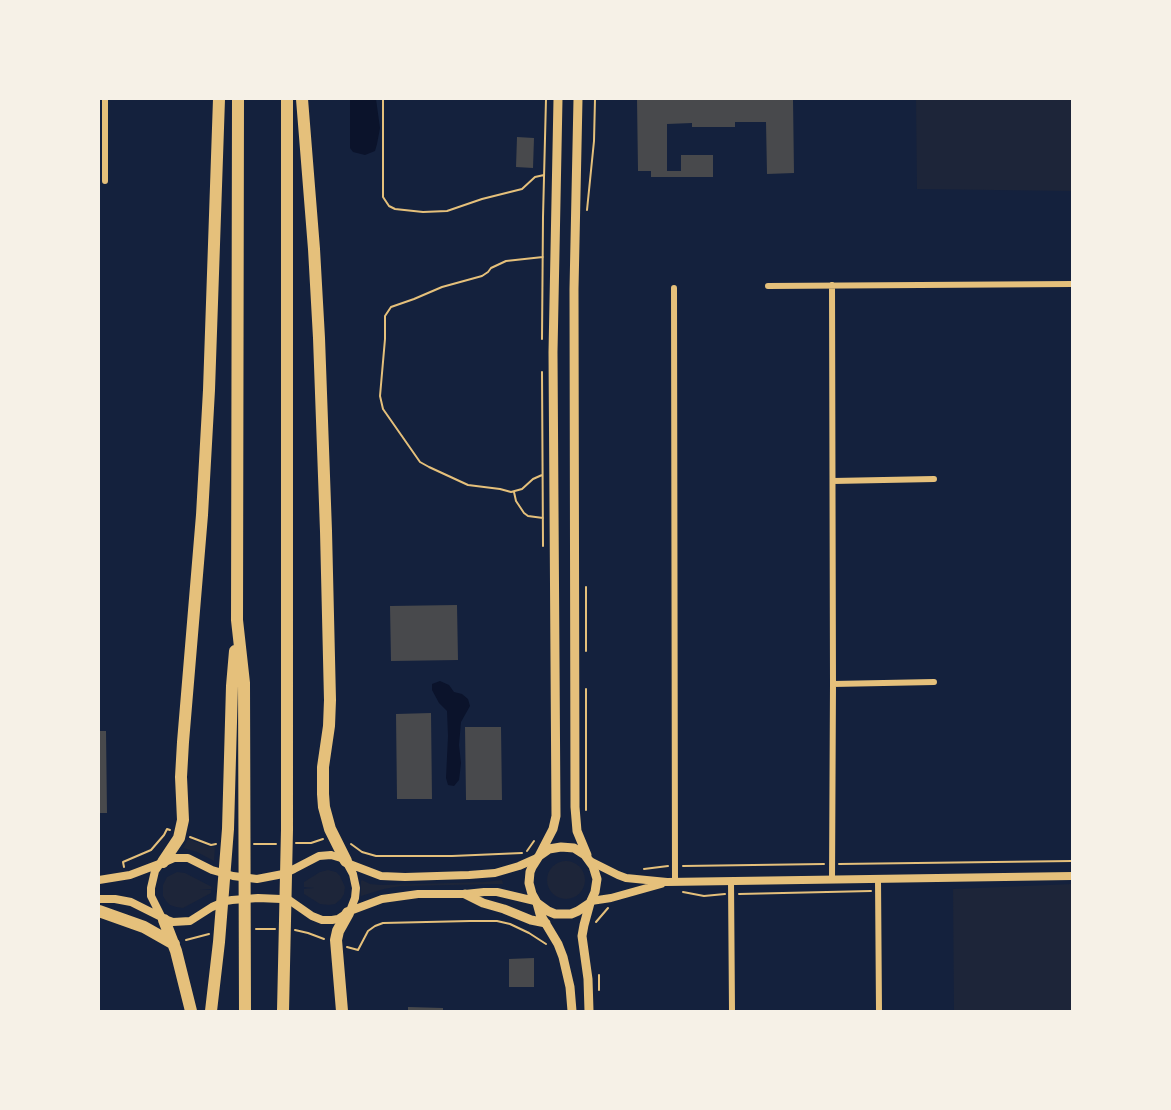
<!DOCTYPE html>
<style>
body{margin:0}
#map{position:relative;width:1171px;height:1110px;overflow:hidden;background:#14213d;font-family:Bitter,serif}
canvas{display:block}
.frame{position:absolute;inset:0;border:100px solid #f6f1e7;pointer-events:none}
</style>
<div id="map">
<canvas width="1171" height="1110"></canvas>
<div class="frame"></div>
</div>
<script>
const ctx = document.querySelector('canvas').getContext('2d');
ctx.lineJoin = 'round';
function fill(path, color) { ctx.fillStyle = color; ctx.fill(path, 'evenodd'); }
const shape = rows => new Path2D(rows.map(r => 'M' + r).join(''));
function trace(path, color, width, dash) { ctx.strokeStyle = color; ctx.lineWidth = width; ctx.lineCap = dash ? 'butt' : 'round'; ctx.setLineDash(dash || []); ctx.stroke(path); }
fill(shape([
 [916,99,1072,99,1072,191,917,189],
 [188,839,210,847,215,847,214,861,197,852,183,848],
 '547 880a19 19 0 1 1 38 0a19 19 0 1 1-38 0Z',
 [328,870,336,872,340,876,345,887,344,894,341,899,335,904,329,905,320,904,304,894,304,889,314,888,304,887,304,882,320,872],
 [177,872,185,873,212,887,211,889,200,889,211,890,211,893,183,908,176,907,170,905,166,901,163,896,163,885,167,877],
 [362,880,370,884,381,885,484,882,502,880,503,884,401,886,384,889,361,896,361,881],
 [1072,884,1072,1011,954,1011,953,889]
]), '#1d2539');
fill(shape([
 [350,99,376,99,380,128,377,144,375,151,365,155,353,152,350,148],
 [440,681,449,685,454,692,462,694,468,699,470,706,461,722,459,745,461,763,460,772,459,780,454,786,448,785,446,778,448,736,447,711,439,703,432,690,432,684]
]), '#0b132b');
fill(shape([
 [637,99,793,99,794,173,767,174,766,122,735,122,735,127,692,127,692,123,667,124,667,171,681,171,681,155,713,155,713,177,651,177,651,171,638,171],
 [517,137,534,138,533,168,516,167],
 [457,605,458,660,391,661,390,606],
 [431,713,432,799,397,799,396,714],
 [465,727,501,727,502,800,466,800],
 [99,731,106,731,107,813,99,813],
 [534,958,534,987,509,987,509,959],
 [408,1007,443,1008,443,1011,408,1011]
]), '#48494c');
trace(shape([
 [383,99,383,197,389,206,395,209,423,212,447,211,482,199,522,189,535,177,544,175],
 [587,210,594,141,595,99],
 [542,339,543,217,546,99],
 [542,372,543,546],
 [542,475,533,479,522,489,511,492,500,489,468,485,429,467,420,462,383,409,380,396,385,339,385,316,391,307,414,299,442,287,482,276,488,272,491,268,506,261,543,257],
 [514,492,516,501,524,513,528,516,543,518],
 [586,587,586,651],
 [586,689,586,810],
 [190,837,211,845,216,844],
 [296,843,311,843,323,839],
 [254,844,276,844],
 [351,844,362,852,376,856,452,856,522,853],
 [527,851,534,841],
 [839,864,1072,861],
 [683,866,824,864],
 [124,867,123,862,151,850,164,835,167,829,170,830],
 [644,869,668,866],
 [683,892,704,896,725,894],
 [739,894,871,891],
 [596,922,608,908],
 [256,929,275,929],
 [295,930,308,933,324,939],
 [186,940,209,934],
 [347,947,358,950,368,931,375,926,383,923,470,921,497,921,510,924,529,933,546,944],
 [599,975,599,990]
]), '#e5c07b', 2);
trace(shape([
 [105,99,105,181],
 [768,286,1072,284],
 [674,288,675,881],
 [833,481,934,479],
 [833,684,934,682],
 [878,879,879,1011],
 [832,880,833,684,832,285],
 [731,881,732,1011]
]), '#e5c07b', 6);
trace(shape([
 [331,855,341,858,347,863,353,874,356,888,355,898,350,911,338,919,332,920,322,920,312,916,289,900,281,899,258,898,232,900,226,901,212,907,190,921,173,922,162,918,151,896,151,888,155,871,160,864,174,858,188,858,212,870,233,876,257,879,283,874,294,869,319,856,331,855],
 [590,861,618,875,626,878,667,882,1072,876],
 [347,863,381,876,405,877,469,875,495,873,519,866,537,858],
 [99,880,130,875,159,864],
 [99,899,115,899,131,902,161,917],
 [591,901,611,898,661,884],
 [350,911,382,899,418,894,465,894,484,892,497,892,535,901]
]), '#e5c07b', 8);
trace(shape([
 [578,99,574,289,575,807,577,831,587,855],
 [539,856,549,849,561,847,574,848,585,855,593,866,597,879,595,892,590,903,578,911,571,914,555,914,548,911,537,903,532,894,529,883,530,872,532,867,539,856,553,829,556,816,553,352,558,99],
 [465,894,483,903,504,909,531,920,546,923],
 [537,903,540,914,558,944,563,957,570,987,572,1011],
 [589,1011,588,979,582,936,584,925,590,903]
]), '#e5c07b', 9);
trace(shape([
 [238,99,237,620,244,683,245,1011],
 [302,99,314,249,319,338,326,531,330,700,329,726,323,767,323,794,324,807,330,829,346,861],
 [163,862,179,838,183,820,181,777,183,742,202,515,209,390,219,99],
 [99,911,144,927,174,944],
 [164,920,176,951,191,1011],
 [211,1011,219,942,228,829,232,686,235,651],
 [283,1011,287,830,287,99],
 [342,1011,336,940,338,931,348,913]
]), '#e5c07b', 12);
</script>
